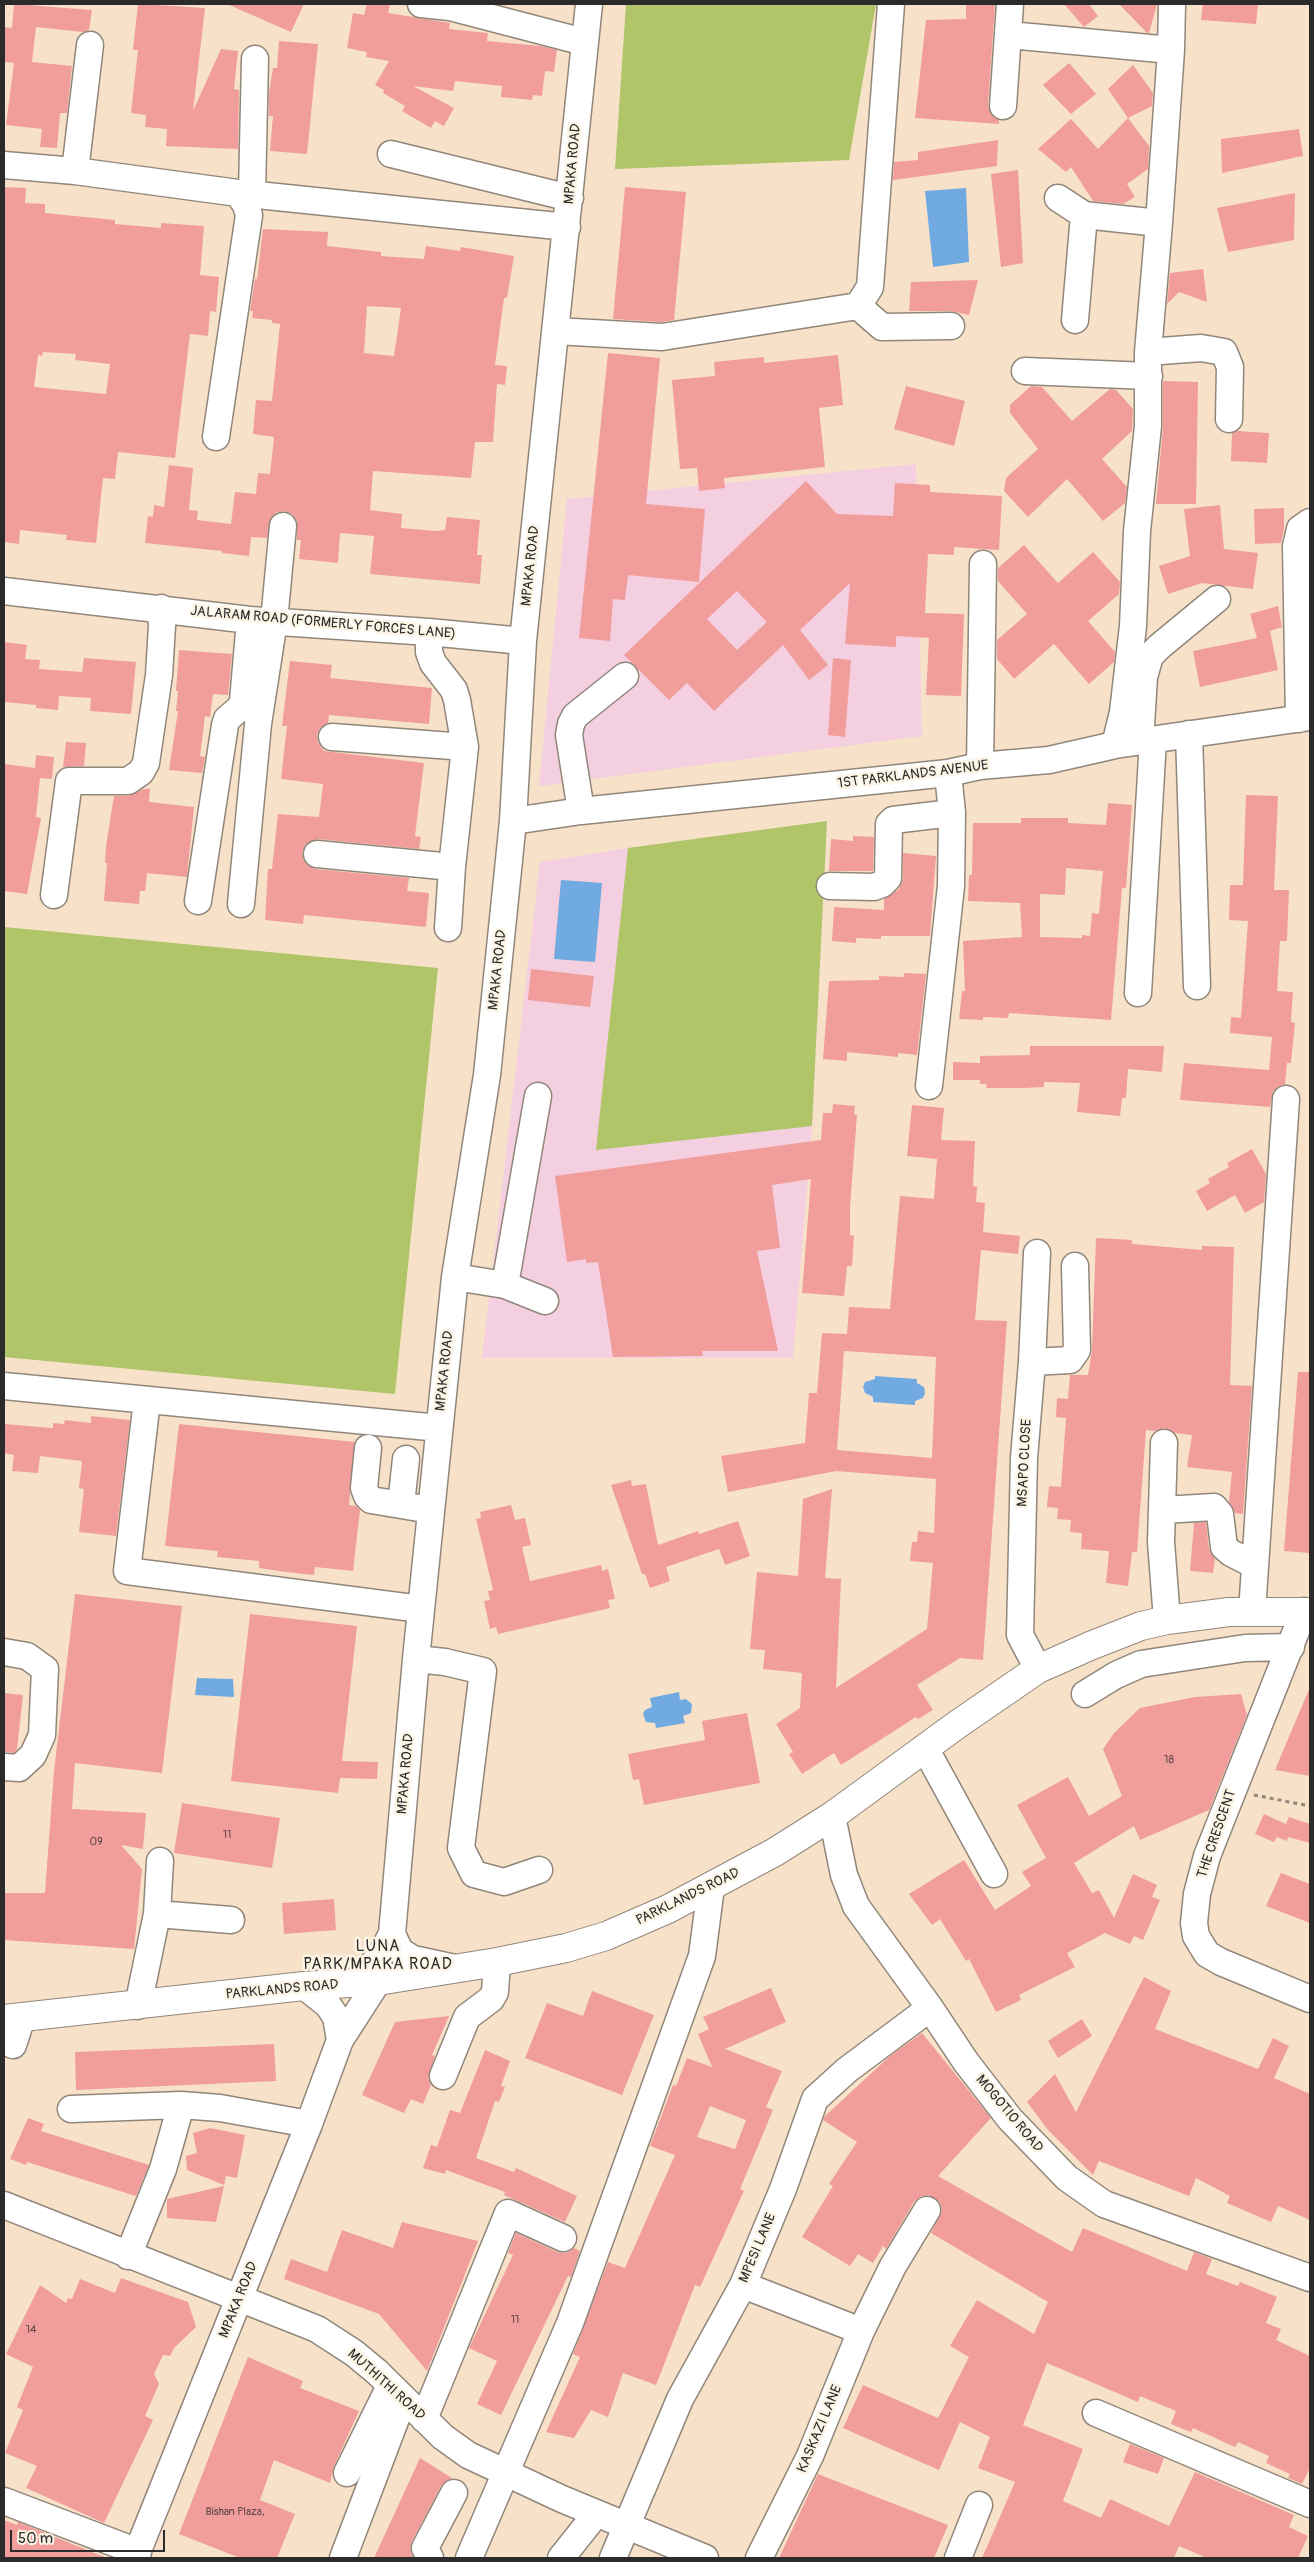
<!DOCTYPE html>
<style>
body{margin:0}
#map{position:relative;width:1314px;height:2562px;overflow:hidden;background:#f7e2c9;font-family:Pangolin,sans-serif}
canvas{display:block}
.frame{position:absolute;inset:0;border:5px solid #2b2b2b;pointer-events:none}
.scale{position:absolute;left:10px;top:2530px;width:155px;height:22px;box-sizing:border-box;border:2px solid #2b2b2b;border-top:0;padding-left:6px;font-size:15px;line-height:18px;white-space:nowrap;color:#2b2b2b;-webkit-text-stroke:4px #fcf5e5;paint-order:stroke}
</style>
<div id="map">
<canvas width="1314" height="2562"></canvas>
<div class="frame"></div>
<div class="scale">50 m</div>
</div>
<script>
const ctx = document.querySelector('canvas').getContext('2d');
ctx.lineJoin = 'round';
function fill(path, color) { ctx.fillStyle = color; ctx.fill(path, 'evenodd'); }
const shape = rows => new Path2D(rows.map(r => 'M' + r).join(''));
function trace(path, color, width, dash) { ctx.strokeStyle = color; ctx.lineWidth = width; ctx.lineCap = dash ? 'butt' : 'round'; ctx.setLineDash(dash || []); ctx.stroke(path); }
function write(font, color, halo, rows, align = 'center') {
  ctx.font = font + ' Pangolin,sans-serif'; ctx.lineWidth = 5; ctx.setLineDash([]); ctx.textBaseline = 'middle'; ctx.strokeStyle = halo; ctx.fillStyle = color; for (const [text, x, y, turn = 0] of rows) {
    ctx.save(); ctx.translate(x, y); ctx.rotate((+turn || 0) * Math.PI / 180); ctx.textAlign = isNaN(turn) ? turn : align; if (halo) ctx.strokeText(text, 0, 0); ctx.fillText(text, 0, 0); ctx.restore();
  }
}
fill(shape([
 [916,464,922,736,539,786,567,499],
 [827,821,812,1126,793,1358,482,1358,540,862,628,848]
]), '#f3cfdf');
fill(shape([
 [626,4,876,4,849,160,615,169],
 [827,821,812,1126,596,1150,628,848],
 [4,927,438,968,395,1394,4,1357]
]), '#b0c468');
fill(shape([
 [966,188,969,262,933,267,925,191],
 [561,880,602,883,595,962,554,959],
 [875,1376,917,1379,917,1383,924,1387,925,1393,923,1398,915,1401,915,1405,873,1402,873,1397,865,1393,863,1387,865,1382,875,1379],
 [197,1678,233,1679,234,1697,195,1695],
 [679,1692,680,1700,686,1699,692,1704,691,1713,683,1716,685,1723,656,1728,655,1723,646,1722,643,1714,645,1710,652,1707,650,1698]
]), '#70aae0');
fill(shape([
 [14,4,92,10,89,30,83,32,36,27,32,62,72,66,67,113,60,113,57,148,40,147,42,129,6,125,14,63,5,62,4,27,12,28],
 [138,4,205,8,193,111,221,49,238,51,234,89,239,90,238,149,166,146,167,129,145,127,146,115,131,113,138,50,133,50],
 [227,4,304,4,291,32],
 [367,4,390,4,388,13,450,23,449,29,488,33,487,41,540,46,557,50,554,72,545,71,542,96,533,95,532,100,501,97,502,86,455,81,453,91,413,86,454,108,444,126,435,121,431,128,402,111,405,106,383,93,384,90,375,85,389,61,366,57,367,52,347,48,353,13,364,15],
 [966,4,995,4,988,105,990,113,999,120,999,124,915,118,926,20,966,19],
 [1064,4,1089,4,1098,16,1084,27],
 [1119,4,1157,4,1149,33,1147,33],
 [1203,4,1258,4,1256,24,1201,20],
 [279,41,318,44,307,154,270,151,273,116,269,116,269,93,273,68,277,68],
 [1069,63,1096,94,1071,114,1043,85],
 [1133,65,1153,93,1152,106,1128,118,1108,89],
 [1128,118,1149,146,1148,169,1127,184,1135,197,1123,204,1093,201,1071,167,1066,172,1038,149,1071,119,1098,149],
 [1299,129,1303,156,1222,173,1221,139],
 [998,140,997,166,893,180,894,162,918,160,918,152],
 [1018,170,1023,263,1001,267,991,174],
 [4,187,26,188,25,203,45,204,45,213,115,220,115,224,161,228,161,223,204,226,200,275,219,277,216,312,210,311,208,336,190,334,175,458,118,452,115,479,103,478,96,543,66,540,67,535,20,530,19,544,4,542],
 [43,352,76,354,75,360,110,364,106,394,34,387,38,355,42,356],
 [625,187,686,192,674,320,661,322,613,319],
 [1295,193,1294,240,1228,252,1217,208],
 [263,229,328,232,327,246,381,252,381,256,424,259,426,246,460,251,461,247,514,256,507,298,504,298,495,365,507,366,505,385,497,384,493,442,475,442,471,478,373,471,370,510,402,514,401,528,437,531,445,530,447,517,480,520,477,555,482,555,480,584,370,574,374,536,340,533,338,563,299,559,301,540,297,540,297,520,292,514,285,511,277,512,271,518,267,538,251,537,249,556,222,553,222,551,145,543,148,516,153,517,154,505,164,507,169,465,193,468,189,510,198,511,197,520,231,524,235,492,256,494,258,473,270,474,274,437,253,434,256,400,272,401,280,324,272,323,272,320,252,318,253,311,250,311,255,279,257,279],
 [367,306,401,308,394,356,364,353],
 [1203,269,1207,302,1179,292,1167,304,1170,273],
 [978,280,969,315,951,311,909,311,911,282],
 [608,353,660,358,646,504,705,509,699,582,628,575,625,600,613,599,610,641,579,638],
 [838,355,843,405,819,408,825,467,724,478,725,488,699,491,697,468,680,469,672,380,715,376,714,362,764,357,764,363],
 [1163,381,1198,382,1196,504,1156,504,1163,427],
 [906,386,965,401,954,446,894,429],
 [1031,386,1042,387,1072,421,1110,389,1116,390,1133,409,1132,431,1102,459,1127,487,1125,503,1103,521,1067,479,1028,517,1004,491,1006,478,1038,449,1010,413,1010,405],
 [1237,431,1269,433,1267,463,1231,461,1232,433],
 [806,481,837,514,893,516,895,483,930,485,930,492,1002,496,999,550,954,547,954,555,928,554,925,613,964,614,961,696,926,695,929,638,896,636,896,647,845,644,850,583,800,630,828,665,809,680,783,645,714,711,687,683,669,700,624,655],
 [737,591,767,622,737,650,707,619],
 [1220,505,1224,549,1258,553,1253,589,1202,583,1168,594,1159,566,1190,556,1184,509],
 [1284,508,1284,529,1281,543,1255,544,1254,509],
 [1024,545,1058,583,1093,552,1120,582,1119,594,1088,621,1115,652,1114,662,1089,684,1054,644,1014,679,997,659,997,640,1027,614,998,581,998,568],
 [1278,606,1282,627,1270,631,1278,670,1200,687,1193,651,1257,638,1250,614],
 [4,642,27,645,25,659,40,660,39,669,82,672,84,658,136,662,131,714,90,711,91,698,59,696,58,710,36,708,36,705,4,702],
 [179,650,232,654,228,695,213,694,210,717,205,716,200,756,205,757,202,773,169,770,178,711,176,711,178,691,176,691],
 [833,658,851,660,845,737,828,735],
 [290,661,332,665,330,678,432,688,429,724,329,715,328,723,320,728,317,735,318,743,324,751,424,763,415,836,421,837,419,849,318,839,305,845,302,853,304,861,315,869,409,878,407,891,429,893,426,927,304,915,303,924,265,920,268,869,272,869,278,814,319,817,323,784,281,779,287,726,282,726],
 [66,742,86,743,84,766,63,767],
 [36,755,54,757,52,779,40,778,36,817,41,818,27,894,4,891,4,764,35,768],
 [143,789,150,789,149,802,194,807,187,877,147,873,145,891,140,891,139,904,104,901,107,863,105,863,106,846,114,796,129,796],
 [1246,795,1278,796,1274,890,1289,890,1287,941,1280,941,1277,991,1293,992,1291,1022,1295,1023,1291,1063,1287,1063,1285,1084,1279,1086,1273,1091,1270,1107,1180,1100,1184,1063,1269,1070,1272,1037,1230,1033,1231,1017,1241,1018,1248,921,1229,920,1230,885,1243,885],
 [1108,803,1132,805,1126,888,1122,888,1111,1020,1009,1013,1008,1018,983,1017,983,1020,959,1019,962,991,965,991,963,941,1022,937,1020,903,968,901,969,875,972,875,973,823,1021,823,1021,818,1068,818,1068,823,1106,825],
 [1066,868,1103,871,1099,914,1092,913,1090,936,1082,935,1082,938,1040,937,1040,894,1065,895],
 [853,836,874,837,873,871,829,871,831,839,853,841],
 [903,853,936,856,930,936,881,936,881,939,856,938,856,943,832,941,834,907,884,910,884,899,899,889,903,879],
 [531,969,594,976,590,1007,528,1000],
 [904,973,926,974,917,1055,898,1053,898,1057,847,1052,847,1061,823,1059,829,981,879,980,879,976,904,977],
 [1030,1046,1164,1046,1162,1072,1128,1069,1126,1098,1122,1098,1120,1116,1077,1112,1080,1083,1044,1082,1044,1087,1025,1088,986,1088,987,1084,980,1084,980,1080,953,1080,953,1062,980,1063,980,1056,1030,1055],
 [833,1104,855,1106,854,1114,857,1115,850,1207,850,1235,854,1236,852,1266,847,1266,844,1296,802,1293,811,1179,772,1185,780,1248,757,1251,778,1351,702,1351,703,1356,613,1357,598,1262,586,1263,586,1259,567,1262,555,1176,821,1140,823,1113,832,1113],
 [912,1105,944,1108,941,1140,975,1141,973,1186,977,1187,976,1202,985,1203,983,1232,1020,1236,1018,1254,981,1250,975,1320,1007,1321,983,1660,960,1658,917,1685,933,1710,918,1719,916,1717,841,1765,834,1753,802,1774,789,1754,793,1752,776,1724,800,1708,802,1673,763,1669,765,1650,750,1649,757,1572,798,1576,803,1499,832,1489,825,1578,841,1579,836,1688,927,1629,933,1563,910,1561,912,1542,917,1542,918,1531,934,1533,936,1479,836,1471,728,1492,721,1456,805,1443,809,1393,817,1393,822,1333,847,1334,849,1307,890,1309,900,1196,934,1199,937,1159,907,1156],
 [844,1351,936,1357,932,1458,837,1450],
 [1252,1149,1266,1174,1264,1202,1245,1213,1235,1195,1207,1211,1196,1191,1210,1183,1208,1179,1229,1167,1227,1163],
 [1096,1238,1132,1240,1132,1244,1202,1250,1202,1246,1234,1247,1230,1385,1252,1386,1243,1514,1235,1513,1229,1501,1232,1472,1187,1467,1192,1435,1175,1433,1165,1428,1155,1431,1146,1430,1137,1552,1132,1552,1128,1586,1106,1583,1109,1551,1081,1549,1082,1533,1070,1532,1071,1520,1057,1519,1058,1508,1047,1507,1049,1486,1061,1487,1066,1418,1056,1417,1057,1398,1068,1399,1070,1375,1088,1375,1092,1350],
 [1298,1372,1310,1372,1310,1553,1284,1551],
 [91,1416,130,1420,116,1536,79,1532,84,1489,79,1488,82,1461,40,1456,38,1473,12,1471,14,1455,4,1453,4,1424,53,1428,53,1423,64,1424,65,1420,91,1423],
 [179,1424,355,1442,349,1505,356,1506,360,1510,353,1571,315,1567,314,1575,286,1572,259,1568,259,1561,217,1557,218,1551,165,1546],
 [631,1480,632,1486,646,1484,658,1545,698,1531,699,1534,738,1521,750,1556,725,1565,719,1549,666,1567,670,1581,650,1588,645,1574,642,1574,611,1485],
 [511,1505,515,1520,525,1518,531,1545,522,1547,530,1581,601,1565,602,1571,608,1569,615,1599,608,1600,610,1608,498,1634,496,1627,490,1629,484,1601,490,1600,488,1591,493,1590,476,1519,481,1518,480,1512],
 [1206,1522,1209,1549,1215,1559,1213,1573,1190,1571,1194,1523],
 [75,1594,182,1606,162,1773,75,1763,72,1809,146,1813,143,1849,121,1845,142,1869,134,1949,4,1940,4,1893,45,1893,54,1771],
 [250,1614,357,1626,342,1761,378,1762,377,1779,340,1778,338,1793,231,1781],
 [1310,1687,1310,1776,1275,1770],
 [4,1693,23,1695,17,1749,14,1753,4,1752],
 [1241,1694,1247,1715,1209,1810,1140,1840,1134,1826,1074,1863,1092,1893,1099,1890,1114,1918,1133,1874,1157,1885,1152,1897,1160,1900,1143,1940,1134,1936,1130,1944,1105,1933,1067,1953,1075,1967,1019,1995,1021,2000,996,2012,969,1959,966,1961,940,1919,932,1925,909,1894,964,1860,995,1910,1031,1886,1022,1872,1046,1858,1017,1805,1068,1777,1089,1816,1122,1796,1103,1749,1114,1733,1140,1708,1195,1697],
 [747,1713,760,1783,644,1805,639,1779,633,1780,628,1754,705,1740,702,1721],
 [182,1803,280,1818,272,1868,174,1853],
 [1264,1814,1286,1824,1289,1817,1310,1824,1310,1843,1288,1837,1287,1841,1277,1837,1274,1842,1255,1834],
 [1281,1873,1310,1884,1310,1923,1266,1906],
 [334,1899,336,1930,284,1934,282,1903],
 [1144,1977,1171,1991,1155,2029,1258,2069,1273,2038,1289,2046,1274,2078,1310,2094,1310,2220,1278,2206,1271,2222,1227,2203,1230,2196,1196,2178,1189,2196,1099,2161,1093,2175,1048,2130,1027,2102,1055,2074,1076,2112],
 [771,1988,786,2022,725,2049,782,2071,766,2107,773,2110,740,2189,744,2191,700,2287,695,2285,656,2385,623,2373,608,2417,591,2410,574,2438,546,2432,580,2357,573,2354,608,2262,625,2268,675,2155,650,2146,673,2085,676,2086,687,2058,712,2067,698,2034,709,2029,703,2017],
 [710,2106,746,2120,735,2149,697,2137],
 [592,1991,654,2015,622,2095,525,2058,547,2003,583,2016],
 [449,2016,432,2055,435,2056,428,2078,431,2085,423,2104,411,2099,404,2113,362,2095,395,2022],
 [1082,2019,1092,2036,1058,2058,1048,2041],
 [922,2033,991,2118,938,2176,1072,2252,1083,2228,1187,2271,1194,2252,1212,2259,1206,2274,1238,2286,1240,2282,1277,2297,1266,2323,1281,2329,1276,2340,1310,2356,1310,2468,1302,2484,1288,2478,1290,2474,1266,2463,1269,2456,1238,2442,1235,2447,1193,2428,1191,2432,1171,2424,1176,2411,1140,2396,1138,2402,1047,2363,1023,2425,1083,2449,1063,2501,1101,2518,1110,2499,1169,2526,1195,2472,1294,2515,1289,2527,1308,2536,1298,2558,1207,2558,1179,2546,1174,2558,982,2558,1015,2482,978,2468,990,2437,960,2422,939,2470,843,2428,863,2385,938,2418,969,2357,950,2346,977,2300,1034,2334,1048,2302,931,2233,942,2210,940,2202,928,2195,920,2197,914,2202,886,2249,883,2246,873,2263,858,2254,850,2266,802,2237,833,2186,829,2184,857,2142,823,2120,825,2116,890,2056],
 [274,2044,276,2081,76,2090,75,2052],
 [485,2050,510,2061,501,2086,505,2087,499,2102,495,2101,476,2158,514,2172,516,2168,577,2196,565,2222,504,2195,505,2192,446,2170,445,2174,423,2168,431,2145,437,2147,450,2110,460,2113],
 [28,2118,44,2124,41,2131,149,2165,136,2196,27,2162,26,2165,10,2159],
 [210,2128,245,2135,237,2178,226,2176,224,2185,187,2170,186,2156,197,2153,193,2133],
 [224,2186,216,2222,167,2218,167,2199],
 [402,2222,478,2241,427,2371,379,2314,284,2279,291,2259,327,2272,342,2230,393,2248],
 [516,2233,557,2252,565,2253,574,2248,580,2251,571,2277,568,2276,501,2415,477,2404,497,2361,469,2348,513,2255,508,2253],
 [121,2278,188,2302,196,2327,174,2348,170,2356,163,2355,154,2374,159,2384,145,2416,153,2420,104,2523,26,2488,37,2466,5,2453,23,2410,17,2407,33,2367,6,2354,40,2285,66,2303,68,2298,72,2299,80,2279,115,2293],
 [248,2357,303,2381,300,2388,359,2411,334,2466,330,2483,274,2460,260,2500,295,2514,277,2558,240,2558,179,2534],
 [1130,2444,1164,2458,1158,2474,1123,2462],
 [420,2458,452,2478,441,2486,412,2541,410,2548,413,2558,374,2558],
 [818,2474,948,2525,934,2558,779,2558],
 [4,2520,17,2525,18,2522,107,2558,4,2558]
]), '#f19d9c');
const minor = shape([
 [421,4,450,7,584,42],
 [1009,35,1171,50],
 [1003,106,1010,4],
 [391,154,570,198],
 [4,165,75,171,238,193,567,227],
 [75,171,90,45],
 [252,193,255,59],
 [1058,198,1084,215,1159,223],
 [858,306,882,327,951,326],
 [1075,320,1084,215],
 [556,331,662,337,858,306,870,287,891,4],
 [1148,352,1201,348,1224,352,1230,367,1229,419],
 [1025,371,1149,376],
 [216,437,249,215,246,205,238,193],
 [4,591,250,620,429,632,523,641],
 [429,632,429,652,433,663,454,690,457,700,465,747,452,867,448,928],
 [1299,719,1296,546,1300,529,1310,522],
 [1189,734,1197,986],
 [332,737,465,747],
 [1140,742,1144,677,1150,656,1160,646,1217,599],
 [1115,745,1123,712,1133,626,1137,531,1148,426,1148,352,1159,223,1171,50,1172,4],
 [980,766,983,564],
 [581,811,569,735,571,724,575,716,625,676],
 [513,821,581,811,948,773,980,766,1049,760,1115,745,1310,717],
 [317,854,452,867],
 [830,886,874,887,882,884,888,878,889,824,893,820,952,813],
 [54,895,69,781,128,781,141,772,146,763,159,675,162,626,161,608],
 [198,901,225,725,227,719,240,708,243,701,250,620],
 [241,904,258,724,274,621,283,526],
 [1138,993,1153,740],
 [929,1086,951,886,952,813,948,773],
 [1037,1253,1032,1362,1024,1458,1020,1635,1038,1669],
 [455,1277,505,1285,545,1301],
 [505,1285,538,1096],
 [1032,1362,1070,1360,1077,1350,1075,1266],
 [4,1386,439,1428],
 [147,1400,127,1571,421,1609],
 [1164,1443,1161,1542,1167,1620],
 [368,1448,364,1488,367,1496,371,1500,431,1510],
 [401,1504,406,1459],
 [1163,1510,1214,1507,1220,1514,1224,1547,1231,1553,1255,1565],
 [1304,1611,1207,1856,1197,1894,1194,1923,1196,1936,1207,1954,1221,1962,1310,1999],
 [1252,1612,1286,1099],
 [4,1652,27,1656,45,1669,42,1735,33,1755,19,1768,4,1767],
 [416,1659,445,1662,483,1671,461,1848,474,1874,504,1882,539,1870],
 [1085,1694,1116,1675,1141,1664,1245,1648,1291,1647],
 [925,1748,994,1874],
 [832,1816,844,1875,856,1906,930,2008,966,2062,1010,2119,1067,2178,1104,2204,1310,2278],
 [157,1914,231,1920],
 [392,1934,400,1951,413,1959,455,1968],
 [355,1984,380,1956,392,1934,416,1659,455,1277,487,1075,513,821,523,641,589,4],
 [304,1986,328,2005,336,2017,340,2040],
 [138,2006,157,1914,160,1861],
 [13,2045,22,2017],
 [443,2076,467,2017,491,1999,495,1992,497,1962],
 [71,2109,181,2105,220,2108,309,2124],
 [4,2205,317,2329,354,2353,377,2372,443,2437,468,2455,562,2499,705,2558],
 [128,2256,163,2169,181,2105],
 [743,2285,861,2331],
 [1096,2413,1310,2504],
 [424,2419,508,2213,563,2238],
 [347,2473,390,2386],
 [4,2501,138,2552],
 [135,2558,309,2124,340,2040,378,1981],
 [343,2558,403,2400],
 [430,2558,425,2548,454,2493],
 [469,2558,570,2323,702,1956,711,1887],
 [561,2558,596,2514],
 [613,2558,680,2399,743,2285,783,2189,815,2099,847,2070,930,2008],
 [759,2558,810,2456,861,2331,893,2266,927,2210],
 [958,2558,979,2505]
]);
const major = shape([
 [4,2019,304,1986,378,1981,497,1962,566,1948,606,1936,668,1909,775,1852,832,1816,958,1724,1038,1669,1090,1646,1141,1626,1167,1620,1229,1612,1310,1612]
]);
trace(minor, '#91867a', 29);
trace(major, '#91867a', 30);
trace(shape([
 [1254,1795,1310,1806]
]), '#91867a', 3, [4, 4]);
trace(minor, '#fff', 26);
trace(major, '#fff', 28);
write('11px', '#5c4847', null, [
 ["18",1169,1760],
 ["11",227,1835],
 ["09",96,1842],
 ["11",515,2320],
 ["14",31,2330],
 ["Bishan Plaza,",235,2512]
]);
write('14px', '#2b2b2b', '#fcf5e5', [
 ["MPAKA ROAD",573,164,-85],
 ["MPAKA ROAD",531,566,-84],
 ["JALARAM ROAD (FORMERLY FORCES LANE)",323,623,5],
 ["1ST PARKLANDS AVENUE",913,775,-7],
 ["MPAKA ROAD",498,970,-84],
 ["MPAKA ROAD",445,1371,-84],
 ["MSAPO CLOSE",1025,1463,-87],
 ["MPAKA ROAD",406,1774,-85],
 ["THE CRESCENT",1217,1834,-71],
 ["PARKLANDS ROAD",688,1897,-26],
 ["PARKLANDS ROAD",282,1990,-5],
 ["MOGOTIO ROAD",1009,2114,50],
 ["MPESI LANE",758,2248,-67],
 ["MPAKA ROAD",239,2300,-68],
 ["MUTHITHI ROAD",386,2385,42],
 ["KASKAZI LANE",820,2429,-67]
]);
ctx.letterSpacing = '1px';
write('16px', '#2b2b2b', '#fcf5e5', [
 ["LUNA",378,1947],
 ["PARK/MPAKA ROAD",378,1965]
]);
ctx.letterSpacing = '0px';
</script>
